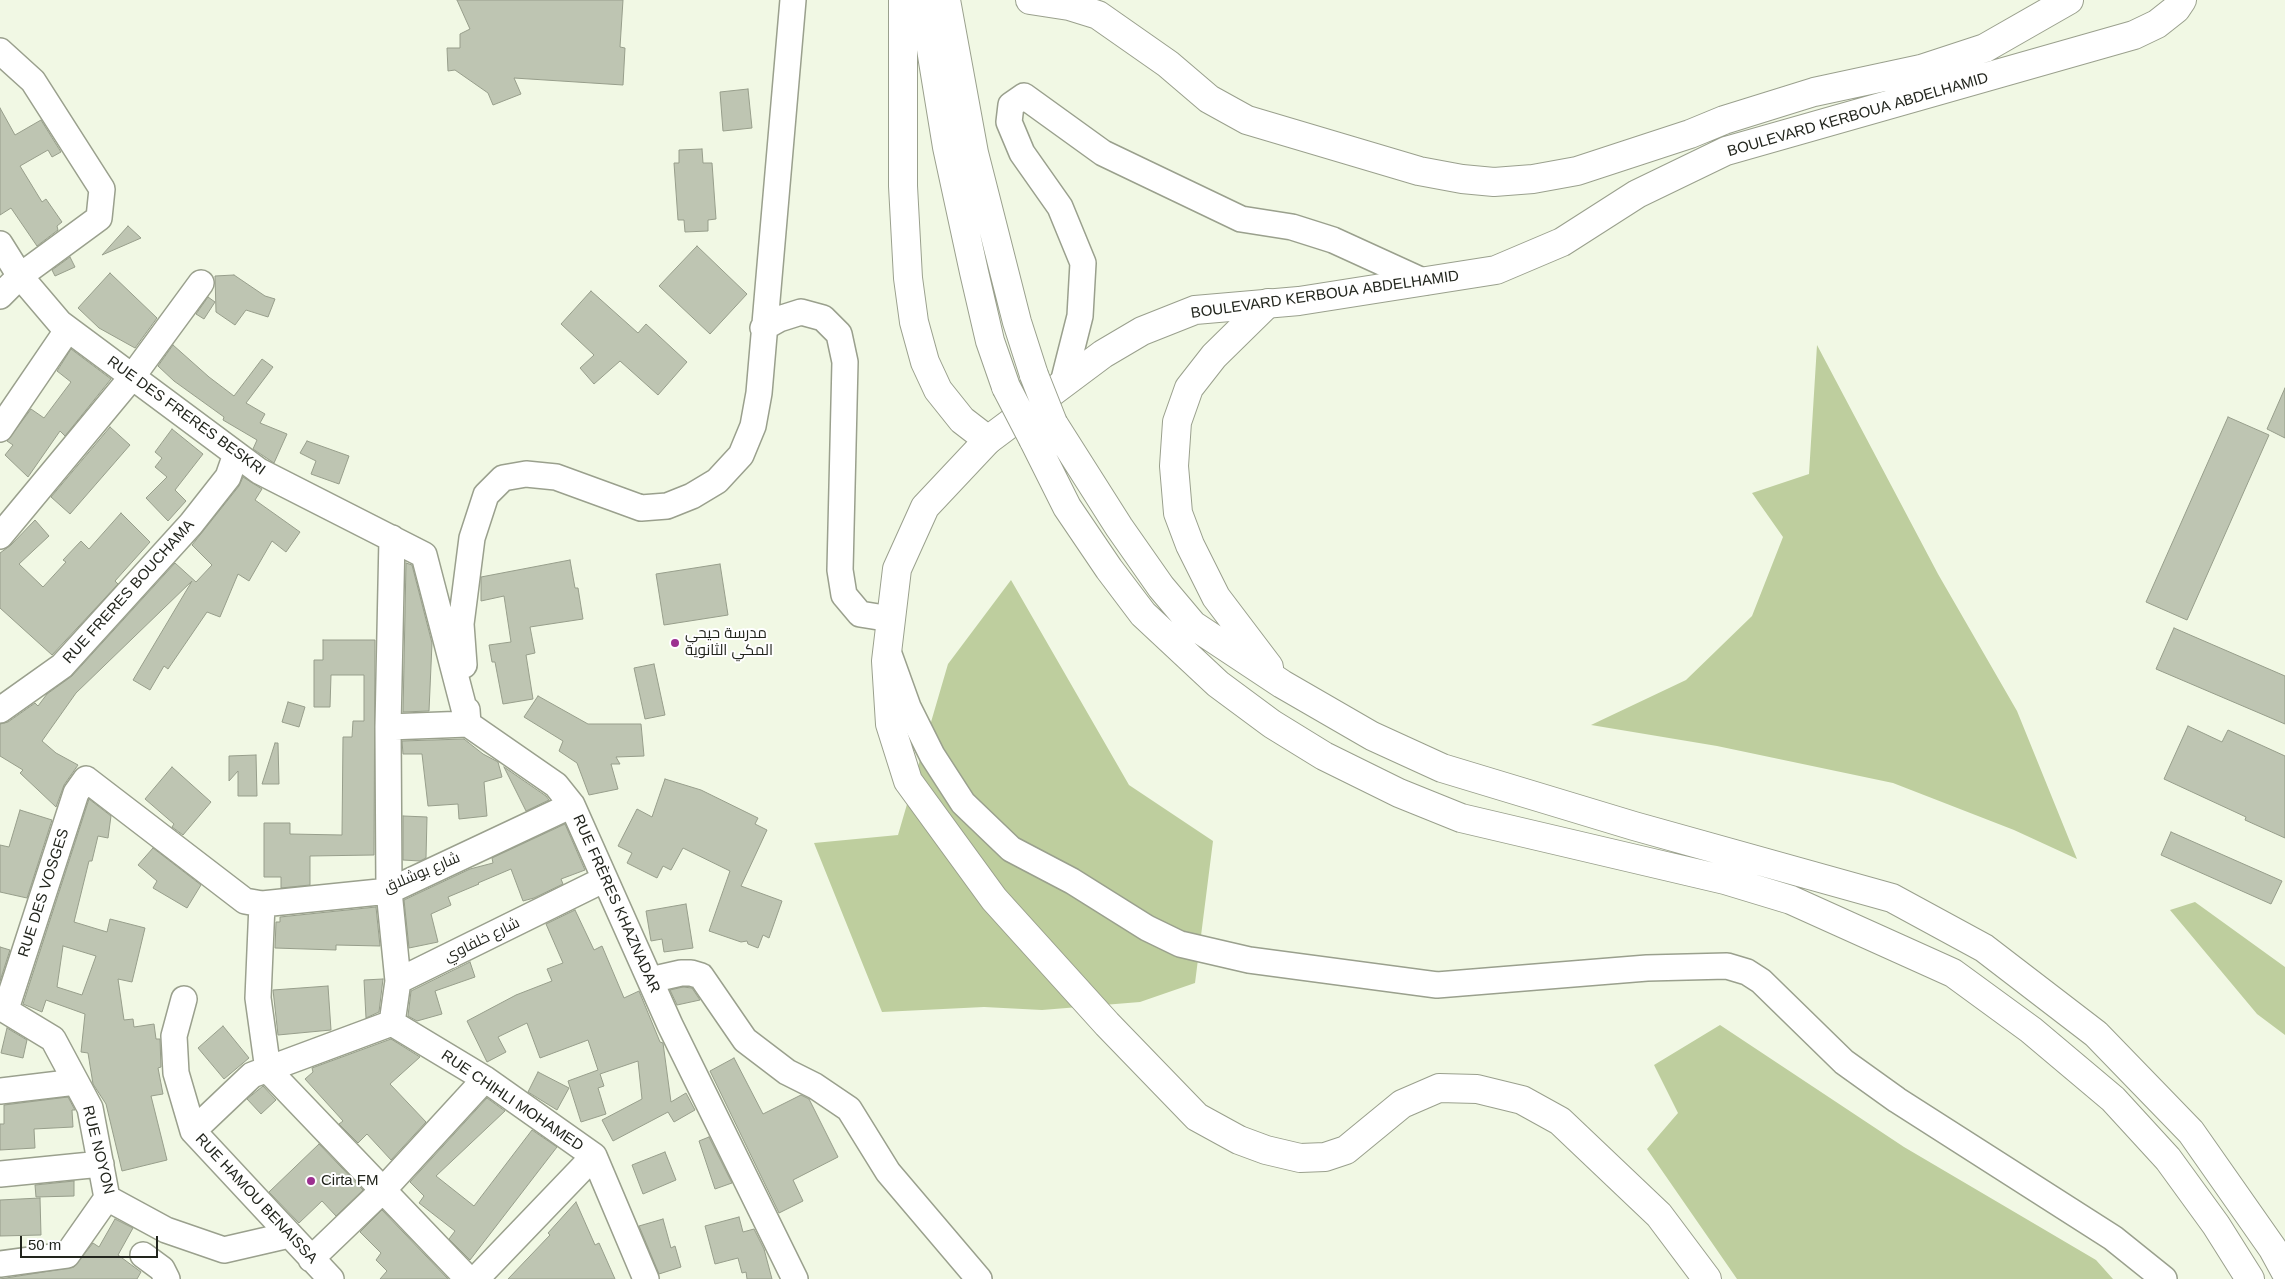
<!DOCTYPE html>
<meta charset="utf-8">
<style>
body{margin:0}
#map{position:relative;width:2285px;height:1279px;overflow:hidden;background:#f1f8e4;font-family:Arial,sans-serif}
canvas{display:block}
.scale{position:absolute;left:20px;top:1236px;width:138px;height:22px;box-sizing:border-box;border:2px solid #22251d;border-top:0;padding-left:6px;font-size:15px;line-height:18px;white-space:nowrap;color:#22251d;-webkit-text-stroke:4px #fff;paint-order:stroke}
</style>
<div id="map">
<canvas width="2285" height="1279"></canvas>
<div class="scale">50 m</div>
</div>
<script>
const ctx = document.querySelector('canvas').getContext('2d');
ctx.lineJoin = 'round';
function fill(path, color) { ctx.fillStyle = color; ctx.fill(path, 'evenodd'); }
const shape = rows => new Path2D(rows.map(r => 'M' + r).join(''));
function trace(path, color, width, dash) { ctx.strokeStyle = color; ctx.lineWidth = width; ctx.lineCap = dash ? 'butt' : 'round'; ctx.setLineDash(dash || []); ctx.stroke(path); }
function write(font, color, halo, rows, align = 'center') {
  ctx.font = font + ' Arial,Cairo,sans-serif'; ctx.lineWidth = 4; ctx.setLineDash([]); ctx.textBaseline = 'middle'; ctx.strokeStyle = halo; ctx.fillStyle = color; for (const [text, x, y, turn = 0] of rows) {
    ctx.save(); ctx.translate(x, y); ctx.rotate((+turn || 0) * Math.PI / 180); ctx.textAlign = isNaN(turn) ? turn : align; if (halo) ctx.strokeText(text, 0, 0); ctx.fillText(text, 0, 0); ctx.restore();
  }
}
fill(shape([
 [1817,345,1938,574,2017,711,2077,859,2014,830,1893,783,1717,746,1591,725,1686,680,1752,616,1783,537,1752,493,1809,474],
 [1011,580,1129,785,1213,841,1195,983,1140,1002,1042,1010,984,1007,882,1012,814,843,898,835,948,664],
 [2195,902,2285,967,2285,1035,2257,1014,2170,910],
 [1720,1025,1904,1147,2096,1260,2113,1279,1737,1279,1647,1149,1678,1113,1654,1065]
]), '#bece9e');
const building = shape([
 [457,0,623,0,620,47,625,48,623,85,514,78,521,94,493,105,488,93,455,70,448,71,447,48,460,48,460,34,470,29,457,0],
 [748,89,752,128,723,131,720,92,748,89],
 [0,108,15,135,41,120,61,152,52,157,48,150,20,166,42,202,46,199,62,222,57,226,58,230,37,246,11,208,0,215,0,108],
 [702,149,703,163,712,163,716,219,708,220,708,231,685,232,684,220,678,220,674,163,679,163,679,150,702,149],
 [128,226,141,238,102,255,128,226],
 [697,246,747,294,710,334,659,286,697,246],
 [70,257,75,267,55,276,52,270,70,257],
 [110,273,157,318,135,348,99,328,78,308,110,273],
 [234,275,265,296,275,299,268,317,246,310,235,325,216,312,215,276,234,275],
 [591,291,638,333,646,324,687,362,658,395,620,361,594,384,580,368,594,355,561,324,591,291],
 [208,297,215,302,204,319,196,314,208,297],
 [173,345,209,377,234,396,262,359,273,367,246,403,265,414,260,423,287,434,274,463,253,449,257,440,223,420,224,417,174,381,158,366,173,345],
 [71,349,111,379,65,436,60,431,28,477,5,455,13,445,7,441,31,409,44,418,71,382,57,371,71,349],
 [2285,388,2285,438,2267,429,2285,388],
 [2228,417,2269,435,2187,620,2146,602,2228,417],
 [110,427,130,445,70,514,51,497,110,427],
 [172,429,203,454,175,490,186,501,168,521,146,498,167,477,155,467,162,458,155,452,172,429],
 [307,441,349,456,339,484,311,474,316,461,300,453,307,441],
 [243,477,262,489,255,500,300,532,286,552,272,541,249,581,238,574,220,617,207,612,168,669,164,666,150,690,133,680,192,581,76,693,42,741,56,753,78,765,64,785,56,807,20,773,23,770,0,756,0,724,8,722,35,703,38,706,47,694,72,676,175,563,196,582,212,565,192,545,239,486,243,477],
 [121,513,150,542,115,581,118,584,52,655,0,608,0,553,11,545,35,520,49,536,19,564,43,587,66,562,63,560,81,541,89,549,121,513],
 [570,560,575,588,578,588,583,619,530,627,535,653,526,655,533,699,503,704,495,662,492,662,489,645,511,642,504,596,481,601,481,577,570,560],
 [406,563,412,565,432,643,429,711,403,712,406,563],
 [720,564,728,615,664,625,656,574,720,564],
 [2174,628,2285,676,2285,724,2156,669,2174,628],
 [323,640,375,640,374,855,310,856,310,885,281,888,281,877,264,877,264,823,290,823,290,834,342,835,343,737,352,737,353,721,364,721,364,675,331,675,330,707,314,707,314,660,323,660,323,640],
 [654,664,665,715,645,719,634,668,654,664],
 [538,696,588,724,641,724,644,756,616,757,620,764,611,764,618,789,589,795,577,763,559,751,563,741,524,717,538,696],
 [288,702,305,707,299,727,282,722,288,702],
 [2188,726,2222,742,2228,730,2285,756,2285,838,2245,820,2246,817,2164,779,2188,726],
 [464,739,483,754,498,762,502,777,484,782,487,816,459,819,458,804,428,806,422,754,403,754,402,741,464,739],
 [275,743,278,743,279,784,262,784,275,743],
 [256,755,257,796,238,796,238,771,229,781,229,756,256,755],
 [172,767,211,802,183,835,172,827,174,824,145,799,172,767],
 [504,767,546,796,549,800,526,811,504,767],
 [665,779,701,790,758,818,755,824,767,830,741,886,782,901,769,938,763,935,758,948,748,944,747,941,741,942,709,931,730,871,683,848,671,870,663,866,657,878,627,863,632,853,618,846,637,809,652,817,665,779],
 [89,799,111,816,108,838,98,836,92,861,89,861,74,922,107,932,110,919,145,928,132,982,118,979,124,1020,133,1019,134,1027,154,1024,156,1039,160,1039,161,1067,158,1068,163,1094,151,1096,167,1160,122,1171,106,1104,93,1084,88,1053,81,1052,85,1014,46,1000,42,1012,23,1004,89,799],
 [63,946,96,956,82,995,57,987,63,946],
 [20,810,52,820,27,898,0,892,0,845,9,847,20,810],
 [403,816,427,817,426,858,420,861,403,860,403,816],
 [565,824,585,870,561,879,563,884,534,898,523,901,511,869,478,883,479,884,448,897,451,905,431,914,438,942,409,948,404,900,470,869,493,863,492,858,565,824],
 [2171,832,2282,881,2271,904,2161,855,2171,832],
 [153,848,201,885,187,908,153,888,157,881,138,865,153,848],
 [686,904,693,948,664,952,662,939,651,941,646,911,686,904],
 [376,907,380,946,336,945,336,950,275,948,276,922,280,922,280,917,376,907],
 [575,910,594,950,602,946,624,998,639,991,660,1042,663,1043,671,1102,686,1093,695,1110,674,1122,668,1112,613,1141,602,1120,642,1099,638,1061,600,1074,604,1086,598,1088,606,1114,581,1122,568,1081,598,1070,588,1040,540,1058,527,1023,498,1037,506,1052,487,1062,467,1021,516,995,552,981,547,969,563,963,546,924,575,910],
 [0,947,10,950,0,981,0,947],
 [470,962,475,977,435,991,442,1014,417,1021,408,1016,411,991,470,962],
 [383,979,379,1012,366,1018,364,980,383,979],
 [328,986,331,1030,278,1035,273,990,328,986],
 [683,987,692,988,700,1000,677,1005,670,990,683,987],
 [223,1026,249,1058,224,1079,198,1048,223,1026],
 [7,1028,27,1040,23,1058,1,1053,7,1028],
 [391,1039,420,1057,390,1084,426,1122,391,1160,367,1134,358,1143,339,1124,343,1121,305,1079,313,1072,312,1068,391,1039],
 [734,1058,763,1114,801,1095,809,1099,838,1157,793,1180,803,1201,779,1213,710,1071,734,1058],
 [538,1072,569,1088,557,1110,528,1092,538,1072],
 [263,1086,276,1100,261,1114,247,1099,263,1086],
 [68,1097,75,1110,72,1110,73,1127,34,1129,35,1148,0,1150,0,1124,4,1124,4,1105,68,1097],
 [487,1098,505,1111,436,1176,474,1206,532,1130,557,1147,470,1260,449,1239,455,1231,419,1203,424,1196,410,1182,487,1098],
 [709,1137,732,1183,715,1189,699,1141,709,1137],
 [319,1144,363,1190,336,1216,322,1201,299,1223,269,1192,319,1144],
 [665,1152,676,1180,643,1194,632,1165,665,1152],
 [74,1181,74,1196,36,1197,35,1185,74,1181],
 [40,1198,41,1235,0,1236,0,1200,40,1198],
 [576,1202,595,1245,599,1243,615,1279,508,1279,550,1235,548,1233,576,1202],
 [382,1210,448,1279,380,1279,387,1271,376,1260,381,1253,360,1232,382,1210],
 [739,1217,743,1232,754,1229,764,1249,772,1279,747,1279,746,1272,742,1273,738,1258,715,1264,705,1226,739,1217],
 [115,1219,133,1228,118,1255,141,1272,137,1279,0,1279,74,1267,93,1243,99,1247,115,1219],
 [663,1219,671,1248,675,1246,681,1267,659,1274,639,1226,663,1219]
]);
fill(building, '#bec5b2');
trace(building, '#979e8b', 1);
const minor = shape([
 [0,51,33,81,102,189,99,218,20,276,0,296],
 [0,244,20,276,60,323,259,471,424,555,468,724,556,785,572,805,670,1025,795,1279],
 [763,328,779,319,801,312,823,318,839,334,845,362,840,570,844,595,860,614,891,619],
 [1063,383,1080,316,1083,263,1060,207,1022,153,1009,122,1011,105,1024,96,1103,153,1241,219,1292,227,1333,240,1425,282],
 [0,429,68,329],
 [0,536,132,377,201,283],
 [392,538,388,727,389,891,398,981],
 [890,657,908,707,932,755,963,803,1011,849,1072,881,1147,928,1180,944,1249,960,1437,985,1647,968,1727,966,1747,972,1761,981,1844,1062,1897,1100,2113,1238,2164,1279],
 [464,665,461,624,472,538,486,495,503,478,526,474,556,477,641,508,667,506,692,496,717,481,741,455,753,426,759,393,793,0],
 [0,710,62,666,191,524,228,477,236,454],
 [388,727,468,724,467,710],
 [262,904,258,998,268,1070,468,1279],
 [650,980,681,973,691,973,701,976,745,1040,787,1072,815,1086,849,1109,888,1172,979,1279],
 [184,999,174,1036,176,1073,193,1131,331,1279],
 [0,1007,53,1039,90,1108,107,1198],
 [6,1009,76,793,86,779,245,901,262,904,389,891,572,805],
 [392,1023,485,1079,594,1156,646,1279],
 [392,1023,398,981,605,879],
 [0,1091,76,1082],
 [193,1131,252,1075,392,1023],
 [0,1174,101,1164],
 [107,1198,166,1230,224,1250,289,1235],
 [143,1255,162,1269,167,1279],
 [311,1259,383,1190,485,1079],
 [0,1264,67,1255,107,1198],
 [476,1279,594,1156]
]);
const major = shape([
 [1030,0,1069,6,1098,15,1168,64,1209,99,1247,120,1419,171,1462,179,1494,182,1533,179,1577,171,1690,134,1724,120,1814,92,1921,69,1985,48,2069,0],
 [1707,1279,1659,1215,1560,1121,1522,1100,1477,1089,1439,1088,1402,1104,1346,1150,1325,1157,1300,1158,1266,1150,1239,1140,1197,1117,1107,1024,994,899,908,781,890,724,886,661,897,569,925,507,988,440,1103,354,1142,331,1195,310,1299,301,1496,270,1562,242,1637,194,1726,151,2134,35,2157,24,2176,9,2182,0]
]);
const highway = shape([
 [903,0,903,186,908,278,914,322,925,362,938,390,962,420,988,440],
 [923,0,947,147,974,272,990,341,1006,387],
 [946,0,974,153,1017,322,1034,375],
 [1268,303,1214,356,1189,388,1177,422,1174,466,1178,513,1190,545,1216,597,1269,667],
 [1053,423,1119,527,1161,587,1193,625,1282,684,1372,736,1442,768,1634,826,1892,898,1984,948,2096,1034,2191,1132,2273,1249,2285,1271],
 [1033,439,1067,507,1109,569,1143,614,1218,684,1272,724,1324,756,1399,793,1461,818,1725,880,1791,900,1953,973,2031,1030,2113,1099,2168,1159,2216,1225,2250,1279]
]);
trace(minor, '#9aa08d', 28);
trace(major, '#9aa08d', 30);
trace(highway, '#9aa08d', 30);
trace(minor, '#fff', 25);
trace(major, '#fff', 28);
trace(highway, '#fff', 28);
const highwayBridge = shape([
 [1034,375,1053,423],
 [1006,387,1033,439]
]);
trace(highwayBridge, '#9aa08d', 30, []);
trace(highwayBridge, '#fff', 28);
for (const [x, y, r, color] of [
 [675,643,5,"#9c3090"],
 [311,1181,5,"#9c3090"]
]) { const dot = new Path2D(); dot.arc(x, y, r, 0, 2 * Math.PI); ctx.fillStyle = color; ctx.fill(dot); trace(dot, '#fff', 2); }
write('15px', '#22251d', '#fff', [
 ["BOULEVARD KERBOUA ABDELHAMID",1858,115,-16],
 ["BOULEVARD KERBOUA ABDELHAMID",1325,295,-8],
 ["RUE DES FRERES BESKRI",186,416,36],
 ["RUE FRERES BOUCHAMA",129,592,-48],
 ["شارع بوشلاق",422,873,-23],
 ["RUE DES VOSGES",44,893,-72],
 ["RUE FRÈRES KHAZNADAR",616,904,66],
 ["شارع خلفاوي",482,940,-26],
 ["RUE CHIHLI MOHAMED",512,1101,34],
 ["RUE NOYON",98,1150,76],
 ["RUE HAMOU BENAISSA",256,1199,47]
]);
write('15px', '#22251d', '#fff', [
 ["مدرسة حيحي",685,634],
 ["المكي الثانوية",685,651],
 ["Cirta FM",321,1181]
], 'left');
</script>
